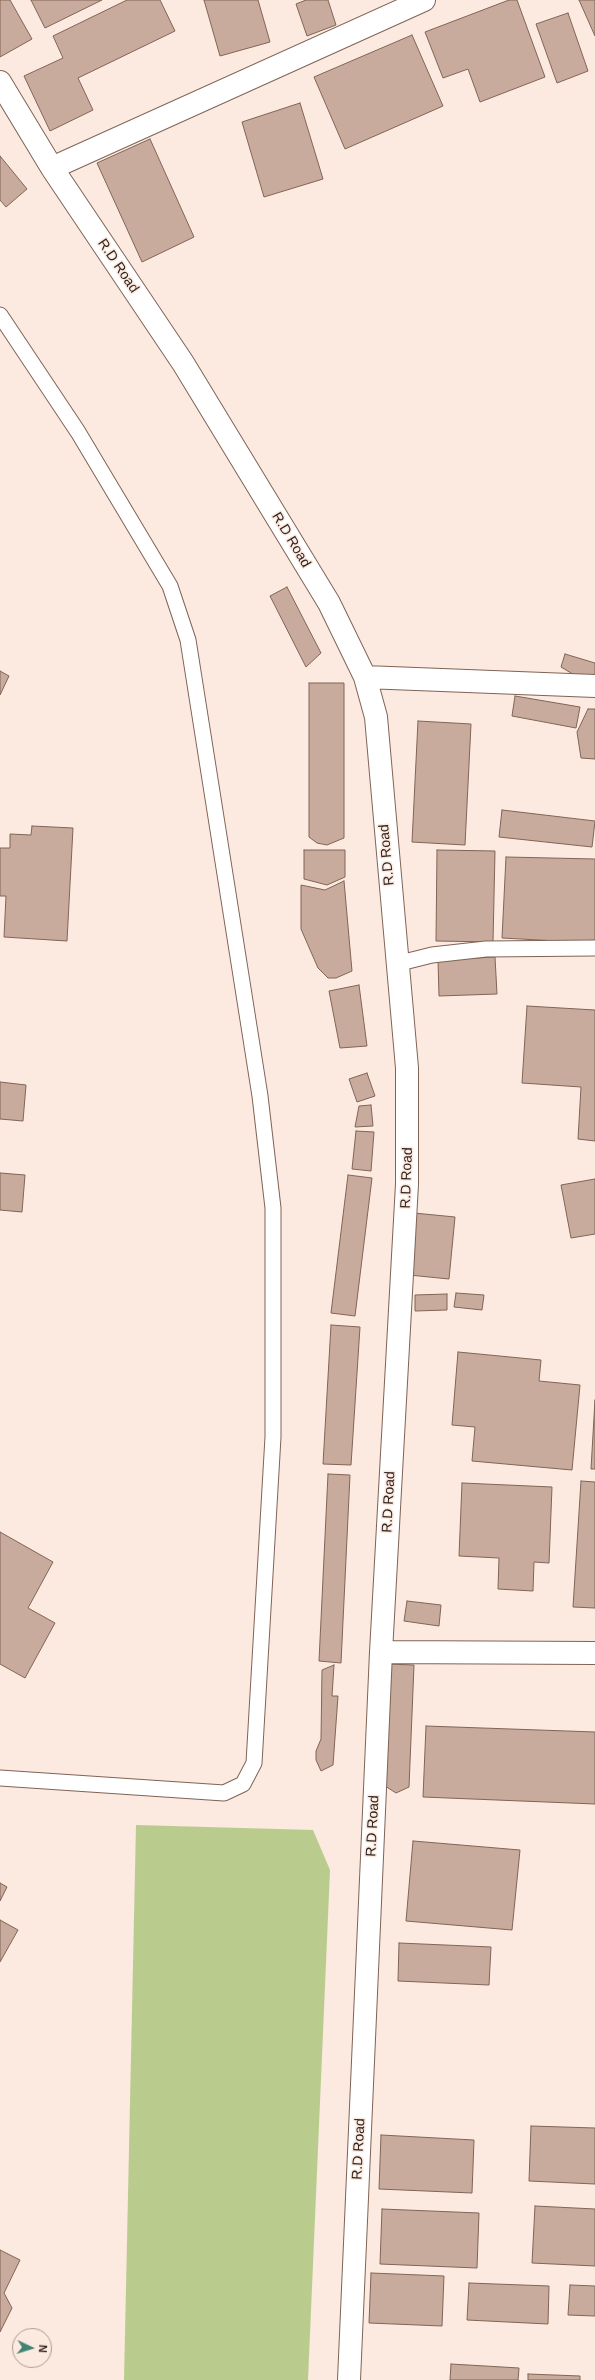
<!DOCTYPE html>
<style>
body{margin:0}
#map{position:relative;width:595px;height:2380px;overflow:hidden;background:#fce9df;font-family:Arial,sans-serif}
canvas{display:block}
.north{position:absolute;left:12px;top:2328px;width:40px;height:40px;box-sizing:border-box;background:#fce9df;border:1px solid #ab9b92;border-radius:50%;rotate:94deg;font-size:11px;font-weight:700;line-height:16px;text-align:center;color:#31251f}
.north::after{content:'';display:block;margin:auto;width:14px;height:18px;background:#428474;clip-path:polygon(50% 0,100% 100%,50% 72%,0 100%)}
</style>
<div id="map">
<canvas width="595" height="2380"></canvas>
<div class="north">N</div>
</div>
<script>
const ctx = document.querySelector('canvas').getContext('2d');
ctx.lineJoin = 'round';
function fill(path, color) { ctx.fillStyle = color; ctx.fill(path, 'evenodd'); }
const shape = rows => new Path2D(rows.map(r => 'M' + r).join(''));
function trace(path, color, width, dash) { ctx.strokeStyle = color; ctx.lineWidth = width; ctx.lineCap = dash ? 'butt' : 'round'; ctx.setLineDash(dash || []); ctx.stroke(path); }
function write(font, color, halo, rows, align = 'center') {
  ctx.font = font + ' Arial,sans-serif'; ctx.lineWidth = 3; ctx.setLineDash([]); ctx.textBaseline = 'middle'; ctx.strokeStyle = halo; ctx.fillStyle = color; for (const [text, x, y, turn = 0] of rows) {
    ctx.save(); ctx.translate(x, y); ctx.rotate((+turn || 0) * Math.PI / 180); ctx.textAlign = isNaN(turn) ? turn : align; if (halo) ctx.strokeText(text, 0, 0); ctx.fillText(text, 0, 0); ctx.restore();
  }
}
fill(shape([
 [136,1825,313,1830,330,1870,308,2380,124,2380]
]), '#b9cc8e');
const building = shape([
 [0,0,10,0,32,39,0,57,0,0],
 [31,0,102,0,45,28,31,0],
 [127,0,160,0,175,31,78,78,93,110,50,131,24,76,63,58,53,36,127,0],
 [204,0,258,0,270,42,220,56,204,0],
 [306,0,328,0,336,25,307,36,296,4,306,0],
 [509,0,517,0,545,77,480,102,468,69,443,78,425,32,509,0],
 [579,0,595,0,595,36,579,0],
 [568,13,588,71,557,83,536,24,568,13],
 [412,35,443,106,345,149,314,77,412,35],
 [300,103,323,179,264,197,242,122,300,103],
 [150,139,194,237,142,262,97,163,150,139],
 [0,156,27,189,6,207,0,200,0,156],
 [287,587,321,653,306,667,270,596,287,587],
 [565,654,595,663,595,682,576,676,561,667,565,654],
 [0,671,9,676,0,695,0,671],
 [309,683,344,683,344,838,327,845,317,843,309,837,309,683],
 [515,696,580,707,576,728,512,716,515,696],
 [588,709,595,709,595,759,581,758,577,732,588,709],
 [418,721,471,724,465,845,412,842,418,721],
 [502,810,595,821,592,847,499,837,502,810],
 [32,826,73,828,67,941,4,937,6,896,0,896,0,848,10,848,10,834,31,835,32,826],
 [304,850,345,850,345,877,327,885,304,879,304,850],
 [437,850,495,851,493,942,436,941,437,850],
 [506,857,595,859,595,943,502,938,506,857],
 [344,881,352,971,336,978,328,978,318,968,301,929,301,885,325,890,344,881],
 [495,957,497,994,439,996,438,960,495,957],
 [359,985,367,1046,340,1048,329,991,359,985],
 [527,1006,595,1010,595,1141,578,1139,581,1087,522,1083,527,1006],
 [367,1073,375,1096,357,1102,349,1079,367,1073],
 [0,1082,26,1085,23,1121,0,1119,0,1082],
 [371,1105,373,1126,355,1127,359,1106,371,1105],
 [356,1131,374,1132,371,1171,352,1169,356,1131],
 [0,1173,25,1175,22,1212,0,1210,0,1173],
 [348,1175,372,1178,355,1316,331,1313,348,1175],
 [595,1179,595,1234,571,1238,561,1185,595,1179],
 [414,1213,455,1217,449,1279,409,1275,414,1213],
 [456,1293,484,1295,482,1310,454,1307,456,1293],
 [447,1294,447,1310,415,1311,415,1295,447,1294],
 [331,1325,360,1327,351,1465,323,1464,331,1325],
 [458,1352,541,1360,539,1381,580,1385,572,1470,472,1461,475,1427,452,1425,458,1352],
 [595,1400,595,1469,591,1469,595,1400],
 [328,1474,350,1475,341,1663,319,1661,328,1474],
 [581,1481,595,1482,595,1608,573,1607,581,1481],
 [462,1483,552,1487,549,1563,534,1562,533,1591,498,1589,499,1558,459,1556,462,1483],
 [0,1532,53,1562,28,1608,55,1623,25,1678,0,1664,0,1532],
 [407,1601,441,1605,439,1626,404,1621,407,1601],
 [387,1664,414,1665,409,1787,396,1793,382,1784,387,1664],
 [334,1665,332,1696,338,1696,333,1765,321,1771,316,1760,316,1751,321,1739,322,1670,334,1665],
 [426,1726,595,1732,595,1804,423,1797,426,1726],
 [413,1841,520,1850,512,1930,406,1921,413,1841],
 [0,1883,7,1887,0,1901,0,1883],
 [0,1920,18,1930,0,1962,0,1920],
 [399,1943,491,1947,489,1985,398,1981,399,1943],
 [531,2126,595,2128,595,2184,529,2181,531,2126],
 [381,2135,474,2140,472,2193,379,2189,381,2135],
 [535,2206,595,2209,595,2266,532,2263,535,2206],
 [382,2209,479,2213,477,2268,380,2264,382,2209],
 [0,2250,20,2260,4,2293,12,2308,0,2332,0,2250],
 [371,2273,444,2276,442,2326,369,2323,371,2273],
 [469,2283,549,2286,548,2324,467,2320,469,2283],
 [570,2285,595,2286,595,2316,568,2315,570,2285],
 [451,2364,519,2368,518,2380,450,2380,451,2364],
 [528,2374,580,2376,580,2380,528,2380,528,2374]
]);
fill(building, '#c8ab9c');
trace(building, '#806557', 1);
const service = shape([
 [0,315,78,432,170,586,188,640,260,1096,273,1208,273,1437,254,1763,243,1784,224,1793,0,1778],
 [396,964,432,955,486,949,595,948]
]);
const minor = shape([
 [0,82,52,168,183,363,329,603,365,677,376,717,407,1068,407,1184,381,1652,349,2380],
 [52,168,424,0],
 [365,677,595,686],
 [381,1652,595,1653]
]);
trace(service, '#7f6456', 17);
trace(minor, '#7f6456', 24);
trace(service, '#fff', 15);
trace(minor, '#fff', 22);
write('14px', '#31251f', '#fce9df', [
 ["R.D Road",118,266,56],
 ["R.D Road",291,540,59],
 ["R.D Road",387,855,-95],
 ["R.D Road",407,1178,-88],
 ["R.D Road",389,1502,-87],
 ["R.D Road",373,1826,-87],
 ["R.D Road",359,2149,-87]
]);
</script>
